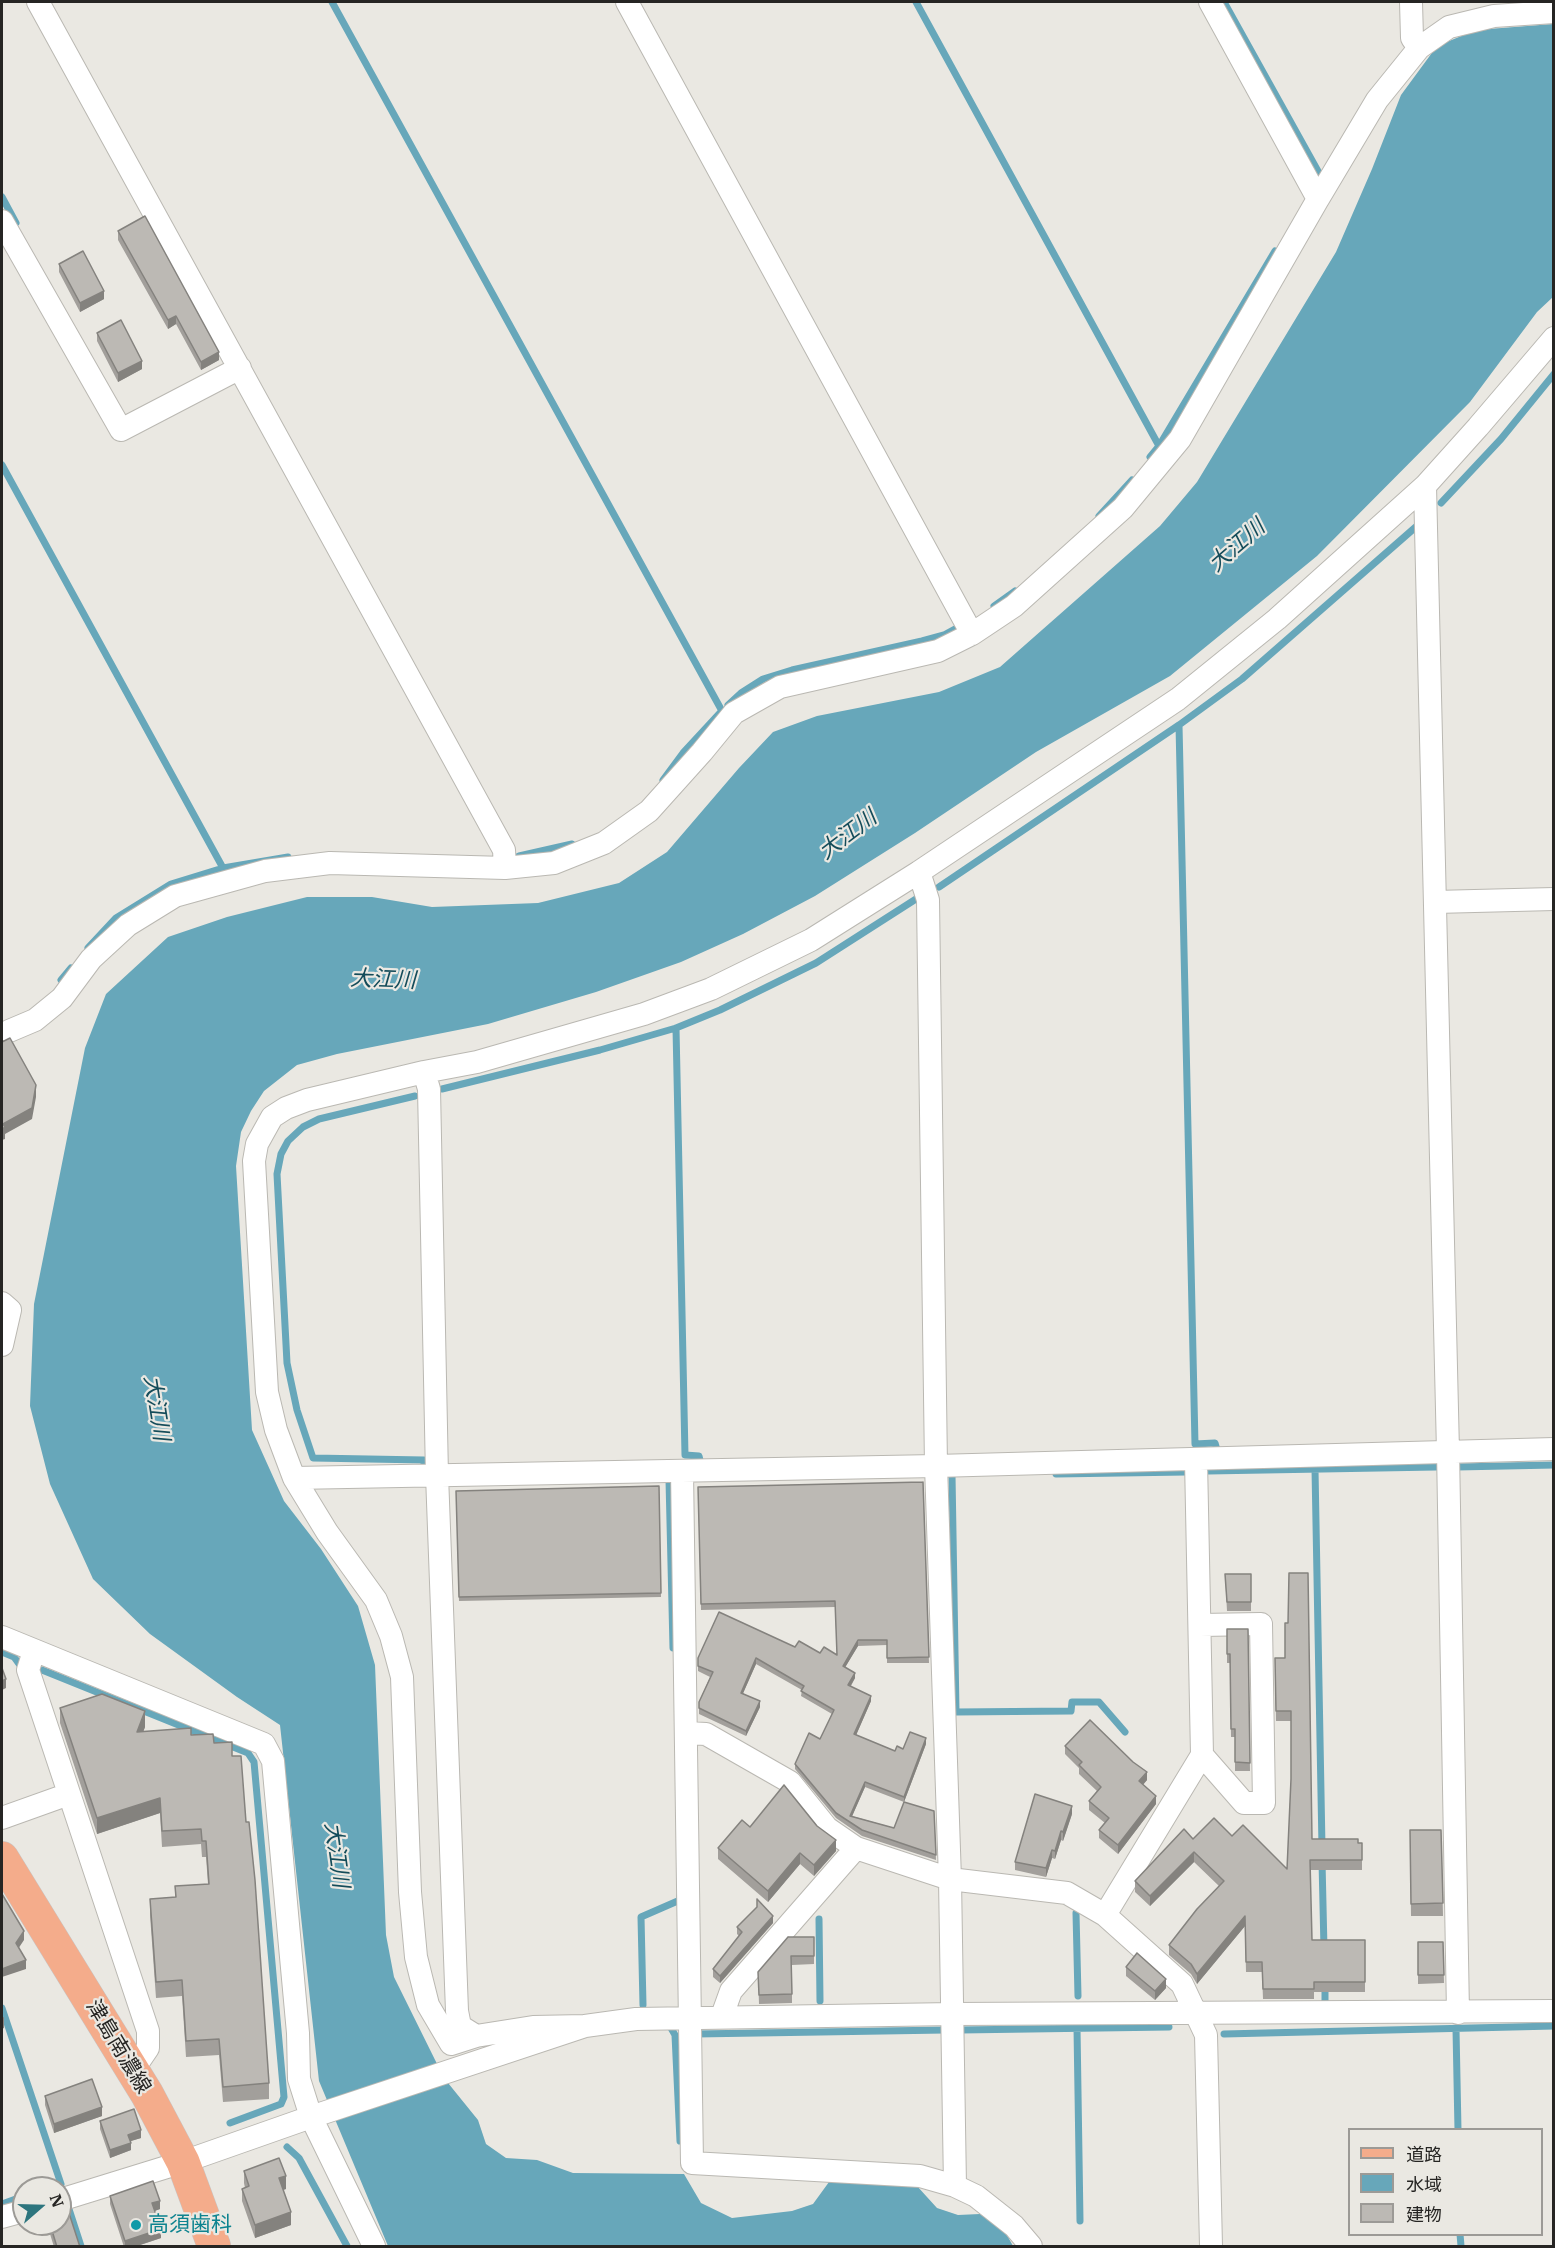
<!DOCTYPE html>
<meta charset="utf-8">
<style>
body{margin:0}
#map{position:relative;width:1555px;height:2248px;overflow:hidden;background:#eae8e2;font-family:"IBM Plex Serif","Noto Sans JP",serif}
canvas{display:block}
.frame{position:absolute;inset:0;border:3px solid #262523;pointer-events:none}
.legend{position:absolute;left:1348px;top:2128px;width:195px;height:108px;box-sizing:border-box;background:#eae8e2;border:2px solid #9c9a96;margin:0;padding:8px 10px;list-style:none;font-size:18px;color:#262523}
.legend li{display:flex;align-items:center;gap:12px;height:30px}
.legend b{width:30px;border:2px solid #9c9a96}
.north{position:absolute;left:12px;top:2176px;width:60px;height:60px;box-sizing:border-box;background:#eae8e2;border:2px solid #9c9a96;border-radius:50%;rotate:70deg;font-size:16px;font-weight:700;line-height:24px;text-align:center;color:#262523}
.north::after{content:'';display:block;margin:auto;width:21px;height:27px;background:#2d757e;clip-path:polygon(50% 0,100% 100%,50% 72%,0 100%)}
</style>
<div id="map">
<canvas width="1555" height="2248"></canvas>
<div class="frame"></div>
<ul class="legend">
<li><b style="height:8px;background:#f4ac8b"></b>道路</li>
<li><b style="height:16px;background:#67a7ba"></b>水域</li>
<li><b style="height:16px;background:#bcb9b4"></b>建物</li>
</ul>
<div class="north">N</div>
</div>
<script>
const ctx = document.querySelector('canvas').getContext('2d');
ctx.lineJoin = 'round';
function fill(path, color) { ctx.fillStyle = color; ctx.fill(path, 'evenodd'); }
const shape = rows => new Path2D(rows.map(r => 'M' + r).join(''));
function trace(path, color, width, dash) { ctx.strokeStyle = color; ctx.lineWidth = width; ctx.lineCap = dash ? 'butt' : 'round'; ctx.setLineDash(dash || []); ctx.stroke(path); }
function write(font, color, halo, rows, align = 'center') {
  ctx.font = font + ' "IBM Plex Serif","Noto Sans JP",serif'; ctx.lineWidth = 4.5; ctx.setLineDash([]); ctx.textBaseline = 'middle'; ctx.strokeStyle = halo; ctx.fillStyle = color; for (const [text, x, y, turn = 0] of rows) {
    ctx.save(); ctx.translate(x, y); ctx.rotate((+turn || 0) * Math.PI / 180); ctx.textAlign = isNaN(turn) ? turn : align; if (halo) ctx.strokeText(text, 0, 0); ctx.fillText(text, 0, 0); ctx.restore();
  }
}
fill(shape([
 [1553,24,1553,297,1537,312,1470,402,1317,556,1170,676,1036,752,915,833,815,896,743,934,681,962,596,992,488,1024,337,1054,297,1065,264,1091,251,1111,241,1132,236,1166,252,1430,284,1501,321,1549,358,1606,375,1665,386,1935,394,1977,444,2078,478,2120,486,2144,506,2158,537,2160,573,2173,684,2174,701,2203,732,2218,792,2211,813,2204,829,2182,917,2186,937,2208,958,2215,980,2214,1003,2228,1013,2246,388,2246,319,2081,280,1725,237,1697,150,1634,93,1579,50,1484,30,1406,34,1304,85,1048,106,994,168,937,227,917,307,897,372,897,432,907,538,903,619,883,667,852,739,768,773,732,817,716,939,692,1000,667,1160,526,1197,482,1336,252,1372,169,1401,95,1437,46,1476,30]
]), '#67a7ba');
trace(shape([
 [332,2,722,711],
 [916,2,1159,446],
 [1224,2,1319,173],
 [2,197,16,223],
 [1150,457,1159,446,1275,251],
 [2,465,223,868,171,884,116,918,88,948],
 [1441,503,1501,439,1554,374],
 [1099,516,1132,480],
 [994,606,1015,591],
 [728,705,741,693,763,679,792,670,922,641,944,635,955,629],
 [1179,725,1195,1444,1215,1443,1217,1450],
 [663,780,683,753,720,713],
 [519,856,572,844],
 [223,868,288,857],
 [939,887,1179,725,1242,679,1418,525],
 [61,980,71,968],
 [676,1028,685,1455,699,1456,700,1460],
 [442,1089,600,1050,676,1028,720,1010,816,963,916,899],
 [415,1096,319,1119,303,1127,288,1141,281,1154,277,1174,287,1363,297,1410,313,1458,424,1460,424,1465],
 [1457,1467,1554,1465],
 [1315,1469,1322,1847],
 [1208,1471,1436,1467],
 [1056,1474,1186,1472],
 [952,1475,956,1712,1071,1711,1072,1702,1099,1702,1125,1732],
 [669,1480,673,1648],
 [2,1652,14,1657,22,1668],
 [36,1671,42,1670,248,1753,254,1762,284,2097,281,2104,230,2123],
 [1322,1861,1324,1949],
 [1076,1913,1078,1996],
 [819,1919,820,2001],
 [1325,1984,1325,2004],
 [643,2005,641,1917,680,1900,680,1896],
 [2,2008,61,2184,49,2188],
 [671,2028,675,2035,680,2141],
 [1077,2028,1080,2221],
 [1456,2029,1458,2130],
 [961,2030,1169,2027],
 [696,2034,945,2030],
 [1224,2034,1554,2026],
 [287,2147,299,2158,347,2246],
 [2,2204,24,2196],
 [68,2206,81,2246],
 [1460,2234,1461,2246]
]), '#67a7ba', 7);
const minor = shape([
 [1419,48,1449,27,1494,16,1554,12],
 [1318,199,1377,100,1419,48,1412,38,1411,2],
 [2,221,121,430,240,368],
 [1425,486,1448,1451,1458,2013],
 [972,634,1014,606,1123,508,1180,439,1318,199,1210,2],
 [505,868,554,863,604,843,649,811,702,752,734,713,780,687,938,651,972,634,627,2],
 [919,872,928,900,936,1466,950,1879,955,2186],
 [1435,902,1554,899],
 [9,1031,35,1020,62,998,91,959,128,925,175,896,265,871,330,863,505,868,504,850,38,2],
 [424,1072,307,1100,286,1108,272,1117,257,1144,254,1161,267,1392,276,1430,294,1478,936,1466,1554,1449],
 [2,1303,10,1310,2,1345],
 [682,1471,692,2163,920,2176,955,2186,976,2196,1014,2226,1031,2246],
 [294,1478,327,1532,376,1600,391,1636,402,1677,410,1892,416,1957,428,2005,451,2044,476,2036],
 [1200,1625,1261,1624,1264,1803,1244,1803,1202,1755],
 [2,1637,264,1744,273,1761,298,2033,299,2079,311,2117,374,2246],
 [34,1651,28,1670,148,2031,148,2048,133,2070],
 [687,1733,706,1734,790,1782,827,1828,856,1848,950,1879,1067,1893,1105,1915,1182,1984,1206,2035,1211,2246],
 [2,1818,69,1794],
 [1105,1915,1202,1755,1196,1460],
 [722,2016,731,1991,856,1848],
 [585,2026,533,2027,476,2036,460,2026,457,2011,437,1475,429,1089,424,1072,477,1062,644,1014,711,989,811,940,919,872,1178,699,1277,619,1425,486,1478,427,1554,338],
 [60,2200,183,2162,311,2117,585,2026,636,2019,953,2014,1554,2011],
 [2,2217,24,2211]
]);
const primary = shape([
 [2,1858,147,2094,183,2162,214,2246]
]);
trace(minor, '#bab8b2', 24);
trace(primary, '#c7c6c6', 34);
trace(minor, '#fff', 22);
trace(primary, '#f4ac8b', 33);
fill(shape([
 [118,231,219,360,201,370,176,324,168,329,118,240],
 [59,264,104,299,80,312,59,272],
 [97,333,142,369,118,382,97,341],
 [923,1482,929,1663,887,1663,887,1645,858,1646,845,1667,855,1678,851,1686,871,1701,856,1735,895,1751,926,1744,904,1802,865,1787,852,1816,894,1828,934,1811,936,1860,862,1836,836,1818,795,1769,795,1764,820,1739,832,1714,801,1696,802,1690,756,1664,743,1693,760,1707,746,1736,699,1714,699,1702,710,1677,698,1671,698,1658,795,1647,820,1653,837,1655,835,1607,701,1610,698,1487],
 [659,1486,661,1597,459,1601,456,1491],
 [1225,1574,1251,1574,1251,1611,1227,1611],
 [1227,1629,1248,1629,1250,1771,1235,1771,1235,1737,1231,1737,1230,1663,1227,1663],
 [1275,1658,1285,1658,1312,1839,1358,1843,1362,1860,1362,1870,1310,1870,1312,1940,1365,1940,1365,1992,1314,1992,1314,1999,1263,1999,1262,1972,1246,1972,1245,1926,1197,1984,1191,1974,1169,1955,1169,1945,1219,1886,1194,1862,1150,1906,1135,1892,1135,1881,1193,1839,1232,1836,1287,1869,1291,1780,1291,1721,1276,1721],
 [60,1708,145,1727,143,1732,191,1735,214,1743,232,1756,246,1822,269,2083,269,2099,223,2102,219,2055,186,2057,182,1996,156,1998,150,1915,150,1899,175,1897,175,1886,208,1884,206,1857,202,1857,201,1844,162,1847,160,1813,97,1834,60,1723],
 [1065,1746,1147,1780,1143,1785,1156,1804,1118,1854,1099,1838,1099,1830,1105,1823,1089,1810,1089,1801,1097,1791,1079,1774,1079,1768,1065,1754],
 [1072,1814,1063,1841,1061,1840,1055,1859,1052,1858,1046,1877,1015,1870,1015,1862],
 [1410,1830,1441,1830,1443,1916,1411,1916],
 [718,1848,836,1851,814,1876,800,1864,768,1902,718,1859],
 [773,1923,720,1983,713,1977,713,1969,739,1936,737,1934,737,1927],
 [814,1937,814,1964,792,1965,792,2003,759,2004,758,1972],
 [1418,1942,1443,1942,1444,1983,1418,1984],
 [1126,1967,1166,1988,1155,2000,1126,1976],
 [45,2096,102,2116,54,2133,45,2105],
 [100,2121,141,2138,130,2141,131,2150,110,2158,100,2129],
 [244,2171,286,2189,283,2190,291,2225,255,2238,242,2201,242,2189,245,2188,244,2183],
 [110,2196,160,2209,154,2211,161,2238,134,2247,124,2247,110,2204],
 [47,2224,60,2224,80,2247,54,2247]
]), '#a29f9b');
fill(shape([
 [104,291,104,299,80,312,80,303],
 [176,316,176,324,168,329,168,320],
 [219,352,219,360,201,370,201,362],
 [142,361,142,369,118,382,118,373],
 [36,1085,36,1097,32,1119,5,1134,5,1139,2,1140,2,1129,3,1124],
 [858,1640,858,1646,843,1671,843,1666],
 [756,1658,756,1664,741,1698,741,1693],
 [855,1673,855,1678,848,1690,848,1685],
 [6,1679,6,1688,2,1690,2,1681],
 [871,1696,871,1701,854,1740,854,1734],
 [760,1701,760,1707,746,1736,746,1731],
 [145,1711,145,1727,137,1748,137,1732],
 [926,1738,926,1744,904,1802,904,1797],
 [1147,1772,1147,1780,1139,1789,1139,1781],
 [865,1782,865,1787,850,1821,850,1816],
 [1156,1796,1156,1804,1118,1854,1118,1845],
 [160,1798,160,1813,97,1834,97,1818],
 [1072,1806,1072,1814,1063,1841,1063,1832],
 [1061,1831,1061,1840,1055,1859,1055,1851],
 [836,1840,836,1851,814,1876,814,1865],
 [1052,1850,1052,1858,1046,1877,1046,1868],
 [1194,1852,1194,1862,1150,1906,1150,1896],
 [800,1853,800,1864,768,1902,768,1891],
 [773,1916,773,1923,720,1983,720,1976],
 [1245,1916,1245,1926,1197,1984,1197,1974],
 [24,1931,24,1940,16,1952,16,1943],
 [26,1960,26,1969,2,1977,2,1969],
 [1166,1979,1166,1988,1155,2000,1155,1991],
 [4,2017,4,2028,2,2029,2,2018],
 [102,2107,102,2116,54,2133,54,2124],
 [141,2130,141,2138,128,2142,128,2135],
 [131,2143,131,2150,110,2158,110,2150],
 [286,2176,286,2189,279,2191,279,2178],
 [160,2201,160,2209,152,2212,152,2203],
 [291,2212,291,2225,255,2238,255,2225],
 [161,2229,161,2238,134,2247,125,2247,125,2241]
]), '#84827e');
const building = shape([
 [145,216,219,352,201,362,176,316,168,320,118,231,145,216],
 [83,251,104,291,80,303,59,264,83,251],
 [121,320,142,361,118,373,97,333,121,320],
 [10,1038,36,1085,32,1108,3,1124,5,1127,2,1129,2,1042,10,1038],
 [923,1482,929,1657,887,1658,887,1640,858,1640,843,1666,855,1673,848,1685,871,1696,854,1734,895,1751,897,1746,903,1749,910,1732,926,1738,904,1797,865,1782,850,1816,894,1828,904,1802,934,1811,936,1855,862,1830,836,1813,795,1764,809,1733,820,1739,834,1710,801,1691,804,1686,756,1658,741,1693,760,1701,746,1731,699,1708,699,1702,713,1672,698,1666,698,1658,719,1612,795,1647,799,1641,820,1653,824,1647,837,1655,835,1601,701,1604,698,1487,923,1482],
 [659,1486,661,1593,459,1597,456,1491,659,1486],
 [1289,1573,1308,1573,1312,1839,1358,1839,1358,1843,1362,1843,1362,1860,1310,1860,1312,1940,1365,1940,1365,1982,1314,1982,1314,1989,1263,1989,1262,1962,1246,1962,1245,1916,1197,1974,1191,1964,1169,1945,1197,1909,1224,1881,1194,1852,1150,1896,1135,1881,1184,1829,1193,1839,1214,1818,1232,1836,1243,1825,1287,1869,1291,1779,1291,1711,1276,1711,1275,1658,1285,1658,1285,1623,1288,1623,1289,1573],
 [1225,1574,1251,1574,1251,1602,1227,1602,1225,1574],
 [1227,1629,1248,1629,1250,1763,1235,1762,1235,1729,1231,1729,1230,1654,1227,1654,1227,1629],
 [2,1668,6,1679,2,1681,2,1668],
 [102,1694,145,1711,137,1732,191,1728,191,1735,213,1734,214,1743,232,1742,232,1756,241,1756,246,1822,249,1822,255,1880,269,2083,223,2087,219,2039,186,2041,182,1980,156,1982,150,1899,176,1897,175,1886,209,1884,206,1841,202,1841,201,1829,162,1831,160,1798,97,1818,60,1708,102,1694],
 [1090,1720,1133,1762,1147,1772,1139,1781,1156,1796,1118,1845,1099,1830,1109,1818,1089,1801,1101,1787,1079,1765,1082,1762,1065,1746,1090,1720],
 [784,1785,817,1826,836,1840,814,1865,800,1853,768,1891,718,1848,742,1820,750,1827,784,1785],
 [1035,1794,1072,1806,1063,1832,1061,1831,1055,1851,1052,1850,1046,1868,1015,1862,1035,1794],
 [1410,1830,1441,1830,1443,1903,1411,1904,1410,1830],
 [2,1894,24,1931,16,1943,26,1960,2,1969,2,1894],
 [757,1899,773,1916,720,1976,713,1969,742,1932,737,1927,757,1907,757,1899],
 [788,1937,814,1937,814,1956,791,1956,792,1994,759,1995,758,1972,788,1937],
 [1418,1942,1443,1942,1444,1975,1418,1975,1418,1942],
 [1137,1953,1166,1979,1155,1991,1126,1967,1137,1953],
 [92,2079,102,2107,54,2124,45,2096,92,2079],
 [134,2109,141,2130,128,2135,131,2143,110,2150,100,2121,134,2109],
 [279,2158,286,2176,279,2178,291,2212,255,2225,242,2189,249,2186,244,2171,279,2158],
 [153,2181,160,2201,152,2203,161,2229,125,2241,110,2196,153,2181],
 [68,2210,80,2247,57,2247,50,2224,60,2224,60,2212,68,2210]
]);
fill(building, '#bcb9b4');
trace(building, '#84827e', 1.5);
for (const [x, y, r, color] of [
 [136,2225,6,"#0f9aa8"]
]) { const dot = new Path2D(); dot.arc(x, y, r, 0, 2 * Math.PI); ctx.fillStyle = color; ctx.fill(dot); trace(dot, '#eae8e2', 2); }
write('21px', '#262523', '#eae8e2', [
 ["津島南濃線",118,2047,59]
]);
write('21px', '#0d838f', '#eae8e2', [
 ["高須歯科",148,2225]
], 'left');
write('italic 22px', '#144c5a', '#eae8e2', [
 ["大江川",1237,546,-41],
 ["大江川",848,835,-37],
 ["大江川",383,980,2],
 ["大江川",156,1408,81],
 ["大江川",336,1855,82]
]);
</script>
